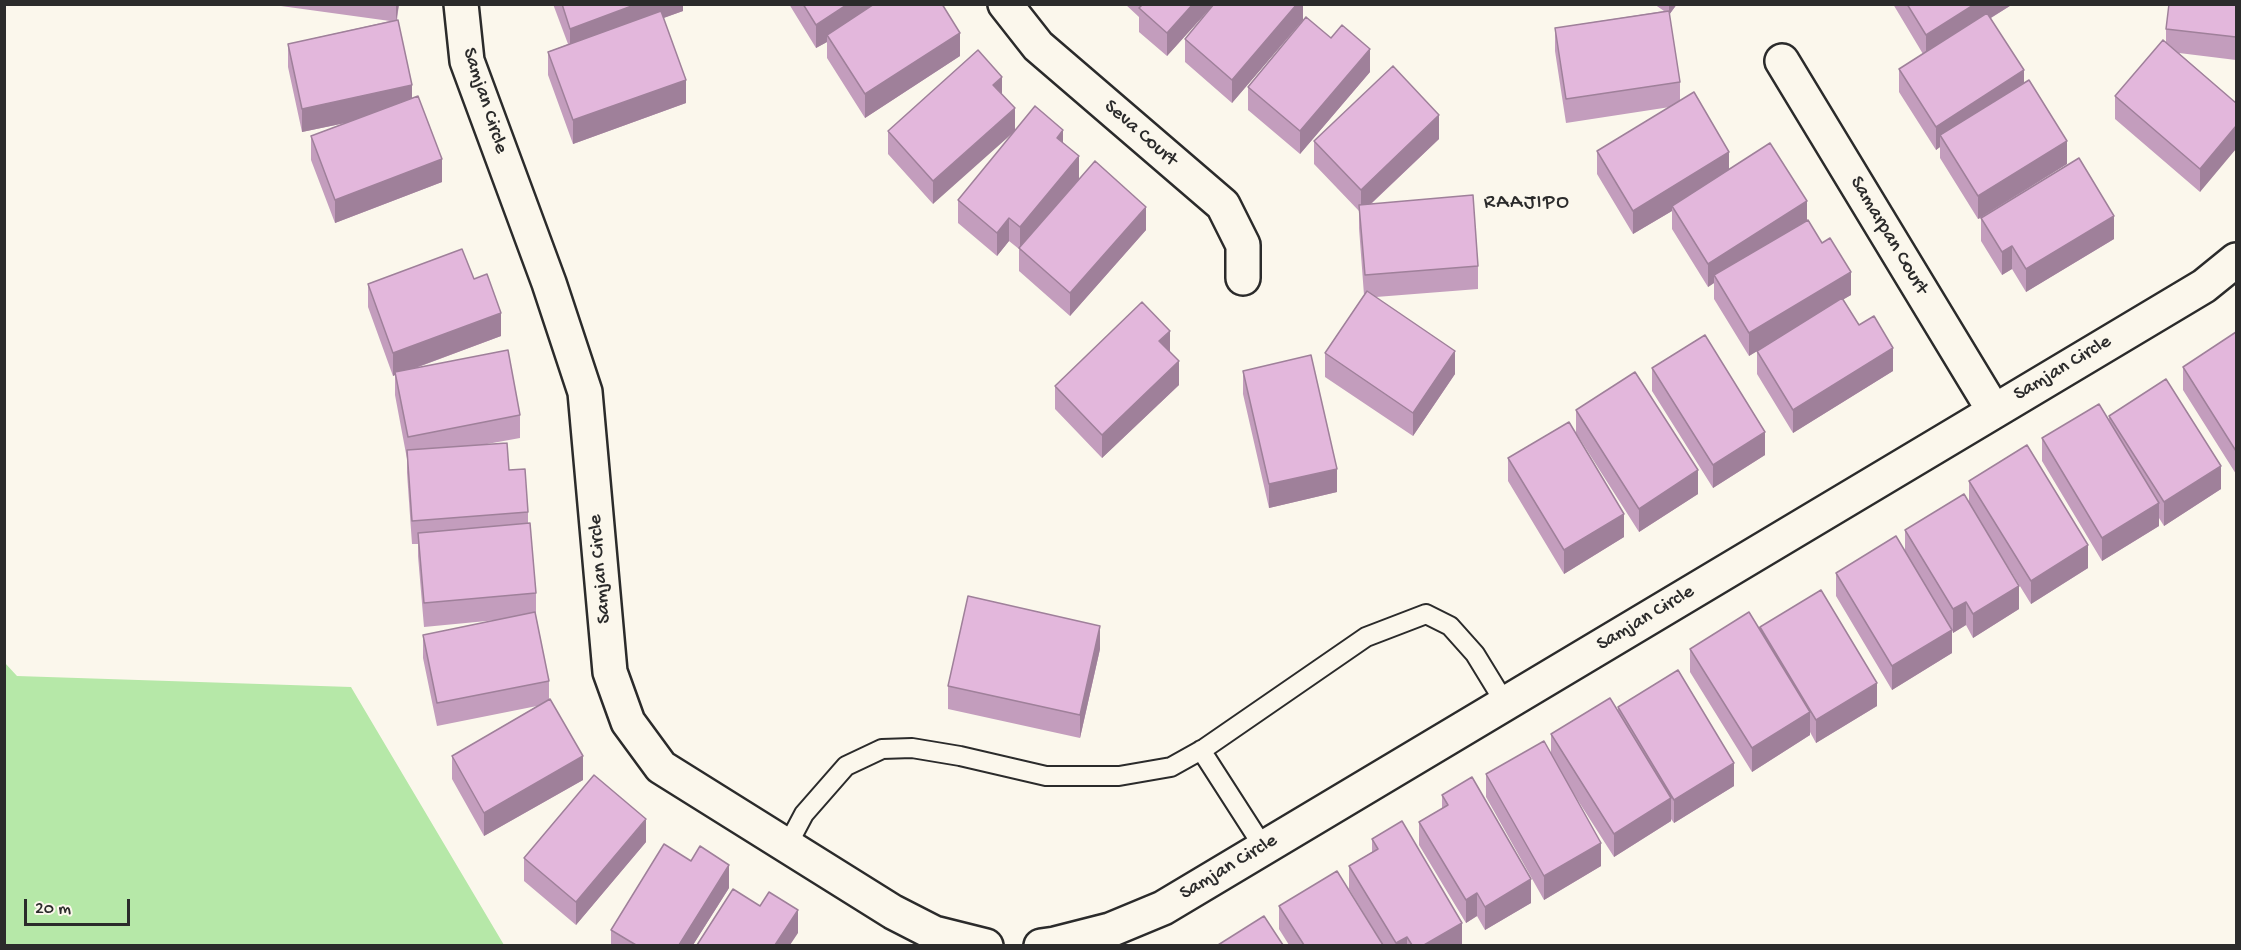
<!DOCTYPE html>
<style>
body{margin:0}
#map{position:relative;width:2241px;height:950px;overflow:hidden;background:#fbf7ec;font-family:"Gochi Hand",sans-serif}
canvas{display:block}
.frame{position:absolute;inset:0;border:6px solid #2b2b2b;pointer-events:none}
.scale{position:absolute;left:24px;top:899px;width:106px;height:27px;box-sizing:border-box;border:3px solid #2b2b2b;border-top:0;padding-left:8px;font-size:18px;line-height:21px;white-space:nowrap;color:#2b2b2b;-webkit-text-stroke:4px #fbf7ec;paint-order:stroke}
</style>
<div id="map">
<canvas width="2241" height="950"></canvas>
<div class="frame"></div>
<div class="scale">20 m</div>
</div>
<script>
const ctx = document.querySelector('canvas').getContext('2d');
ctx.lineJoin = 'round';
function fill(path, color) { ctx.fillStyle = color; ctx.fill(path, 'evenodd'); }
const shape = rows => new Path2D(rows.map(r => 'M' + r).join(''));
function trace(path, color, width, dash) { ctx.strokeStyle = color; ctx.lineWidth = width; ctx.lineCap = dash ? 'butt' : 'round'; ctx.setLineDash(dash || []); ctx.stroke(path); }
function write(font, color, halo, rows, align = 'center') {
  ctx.font = font + ' "Gochi Hand",sans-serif'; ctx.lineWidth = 6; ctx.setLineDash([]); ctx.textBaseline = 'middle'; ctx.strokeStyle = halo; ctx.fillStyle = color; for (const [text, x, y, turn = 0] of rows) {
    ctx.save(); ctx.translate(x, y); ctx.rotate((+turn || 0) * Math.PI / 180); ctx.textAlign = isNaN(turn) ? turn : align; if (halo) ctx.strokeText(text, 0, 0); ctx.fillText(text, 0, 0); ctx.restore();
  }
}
fill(shape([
 [5,663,17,676,351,687,504,945,5,945]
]), '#b6e8a8');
const lane = shape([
 [1201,750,1264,848],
 [787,846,804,814,846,766,882,749,912,748,960,756,1046,776,1119,776,1171,767,1205,748,1366,637,1426,614,1450,626,1475,654,1505,703]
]);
const street = shape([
 [461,4,467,61,549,283,585,392,610,672,628,722,661,767,893,912,934,933,986,946],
 [1005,4,1038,46,1223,205,1243,245,1243,278],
 [1782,61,1994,411],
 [1041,946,1055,944,1110,930,1163,908,2204,286,2236,260]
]);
trace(lane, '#2b2b2b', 22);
trace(street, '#2b2b2b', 38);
trace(lane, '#fbf7ec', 18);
trace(street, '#fbf7ec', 33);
fill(shape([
 [281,4,399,4,397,20,412,98,442,182,335,223,311,160,311,136,350,122,302,132,288,67,288,44,390,21,281,6],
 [553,4,683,4,683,11,663,18,686,103,573,144,548,75,548,52,568,44],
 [789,4,942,4,960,56,865,118,827,58,827,42,816,48],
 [1125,4,1214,4,1167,56,1139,32,1139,17],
 [1303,4,1303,20,1232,103,1185,62,1185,39],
 [1654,4,1677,4,1669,15,1680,82,1680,101,1729,169,1807,221,1851,295,1843,299,1859,325,1893,371,1793,433,1757,374,1757,351,1749,356,1714,299,1714,283,1708,287,1672,229,1672,211,1633,234,1597,174,1597,151,1670,107,1566,123,1555,51,1555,28,1664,11],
 [1893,4,2013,4,1991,18,2024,83,2067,164,1984,216,2114,239,2026,292,2012,269,2002,275,1981,241,1981,218,1978,219,1940,158,1940,147,1936,150,1899,92,1899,69,1923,54],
 [2236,4,2236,60,2179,53,2236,103,2200,192,2115,119,2115,96,2166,42,2166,29],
 [978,50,933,204,888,154,888,131],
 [1370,72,1300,154,1248,110,1248,87],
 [1439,139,1371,204,1478,266,1478,289,1376,297,1455,374,1413,436,1325,377,1325,353,1364,295,1359,228,1359,211,1314,164,1314,141],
 [1063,143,1079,179,1146,230,1070,316,1019,271,1019,249,1009,241,997,256,958,223,958,200],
 [474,279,501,336,413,369,520,415,520,438,487,444,509,470,528,512,528,523,536,593,536,616,549,681,549,699,583,780,484,836,452,779,452,756,537,706,437,726,423,658,423,635,497,620,424,627,418,556,418,544,412,544,407,473,407,459,395,395,395,375,393,376,368,307,368,284],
 [2236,332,2236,474,2183,390,2183,367],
 [1170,352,1179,385,1102,458,1055,409,1055,386],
 [1652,368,1765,455,1713,488,1652,391],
 [1243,371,1337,492,1269,508,1243,394],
 [1576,410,1698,494,1639,532,1576,433],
 [2109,416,2221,489,2164,526,2159,518,2159,526,2102,561,2042,461,2042,438,2109,419],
 [1508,458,1624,537,1564,574,1508,481],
 [1969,481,2088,568,2031,604,1989,536,2019,609,1973,638,1966,625,1953,633,1952,630,1952,653,1892,690,1836,596,1836,573,1905,552,1905,530,1969,504],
 [1760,627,1877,706,1816,743,1810,732,1810,735,1752,772,1690,672,1690,649,1760,632],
 [1100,649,1080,738,948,709,948,686],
 [1618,707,1734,786,1674,823,1671,819,1671,821,1614,857,1570,788,1601,866,1544,900,1486,797,1486,774,1551,754,1551,734,1618,711],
 [1442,795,1531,903,1485,930,1477,916,1466,923,1419,845,1419,822,1442,809],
 [1372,839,1462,945,1383,945,1349,889,1349,866,1372,852],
 [646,842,576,925,524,881,524,858],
 [729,888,693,945,611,945,611,930],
 [1279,906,1383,945,1289,945,1279,929]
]), '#c39dbd');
fill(shape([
 [396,4,399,4,396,22],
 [637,4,683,4,683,11,570,52,570,29],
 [848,4,885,4,827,35,827,42,816,48,816,25],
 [1193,4,1214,4,1167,56,1167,33],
 [1297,4,1303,4,1303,20,1232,103,1232,80],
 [1669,4,1677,4,1669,15],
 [1975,4,2013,4,1926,58,1926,35],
 [960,33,960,56,865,118,865,94],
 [1370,49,1370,72,1300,154,1300,131],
 [2024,70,2024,93,1940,135,1940,147,1936,150,1936,127],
 [1002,77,1002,100,993,85],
 [686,80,686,103,573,144,573,120],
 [412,85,412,109,302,132,302,109],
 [1015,108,1015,131,933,204,933,181],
 [1439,115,1439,139,1361,213,1361,190],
 [2236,126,2236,149,2200,192,2200,169],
 [1063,130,1063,153,1057,138],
 [2067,141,2067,164,1978,219,1978,196],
 [1729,152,1729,175,1672,206,1672,211,1633,234,1633,211],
 [1079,156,1079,179,1020,251,1020,227],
 [442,159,442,182,335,223,335,200],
 [1807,201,1807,225,1714,275,1714,283,1708,287,1708,264],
 [1146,207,1146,230,1070,316,1070,293],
 [2114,216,2114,239,2026,292,2026,269],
 [1009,218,1009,241,997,256,997,233],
 [2012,246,2012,269,2002,275,2002,252],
 [1851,272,1851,295,1749,356,1749,333],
 [501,313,501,336,396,375,395,372,395,375,393,376,393,353],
 [1170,331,1170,354,1159,341],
 [1893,348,1893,371,1793,433,1793,410],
 [1455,351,1455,374,1413,436,1413,413],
 [1179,361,1179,385,1102,458,1102,435],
 [1765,432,1765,455,1713,488,1713,465],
 [2221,466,2221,489,2164,526,2164,502],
 [1337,469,1337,492,1269,508,1269,484],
 [1698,470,1698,494,1639,532,1639,509],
 [2159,503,2159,526,2102,561,2102,538],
 [1624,514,1624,537,1564,574,1564,550],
 [2088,545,2088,568,2031,604,2031,581],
 [2019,586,2019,609,1973,638,1973,614],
 [1966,602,1966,625,1953,633,1953,609],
 [1100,626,1100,649,1080,738,1080,715],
 [1952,630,1952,653,1892,690,1892,666],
 [1877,683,1877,706,1816,743,1816,720],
 [1810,712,1810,735,1752,772,1752,748],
 [583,756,583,780,484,836,484,813],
 [1734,763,1734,786,1674,823,1674,800],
 [1671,798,1671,821,1614,857,1614,834],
 [646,819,646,842,576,925,576,902],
 [1601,843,1601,866,1544,900,1544,876],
 [729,865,729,888,693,945,679,945],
 [1531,879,1531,903,1485,930,1485,907],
 [1477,893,1477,916,1466,923,1466,900],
 [798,910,798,933,790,945,775,945],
 [1462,923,1462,945,1424,945],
 [1407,937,1407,945,1396,945,1396,943]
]), '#9f809a');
const building = shape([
 [562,4,637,4,570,29,562,4],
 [803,4,848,4,816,25,803,4],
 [874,4,942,4,960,33,865,94,827,35,874,4],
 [1143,4,1193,4,1167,33,1139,8,1143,4],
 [1214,4,1297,4,1232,80,1185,39,1214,4],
 [1907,4,1975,4,1926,35,1907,4],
 [2169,4,2236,4,2236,37,2166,29,2169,4],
 [661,11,686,80,573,120,548,52,661,11],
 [1669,11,1680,82,1566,99,1555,28,1669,11],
 [1987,13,2024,70,1936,127,1899,69,1987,13],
 [1306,17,1331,38,1342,25,1370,49,1300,131,1248,87,1306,17],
 [398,20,412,85,302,109,288,44,398,20],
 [2163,40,2236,103,2236,126,2200,169,2115,96,2163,40],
 [978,50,1002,77,993,85,1015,108,933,181,888,131,978,50],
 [1393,66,1439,115,1361,190,1314,141,1393,66],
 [2029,80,2067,141,1978,196,1940,135,2029,80],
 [1694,92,1729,152,1633,211,1597,151,1694,92],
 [418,96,442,159,335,200,311,136,418,96],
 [1035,106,1063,130,1057,138,1079,156,1020,227,1009,218,997,233,958,200,1035,106],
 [1770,143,1807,201,1708,264,1672,206,1770,143],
 [2079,158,2114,216,2026,269,2012,246,2002,252,1981,218,2079,158],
 [1095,161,1146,207,1070,293,1019,248,1095,161],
 [1473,195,1478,266,1365,275,1359,205,1473,195],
 [1808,220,1822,243,1830,238,1851,272,1749,333,1714,275,1808,220],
 [462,249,474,279,487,274,501,313,393,353,368,284,462,249],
 [1367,291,1455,351,1413,413,1325,353,1367,291],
 [1842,298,1859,325,1874,316,1893,348,1793,410,1757,351,1842,298],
 [1142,302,1170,331,1159,341,1179,361,1102,435,1055,386,1142,302],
 [2236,332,2236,451,2183,367,2236,332],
 [1705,335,1765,432,1713,465,1652,368,1705,335],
 [508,350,520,415,408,437,395,372,508,350],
 [1311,355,1337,469,1269,484,1243,371,1311,355],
 [1635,372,1698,470,1639,509,1576,410,1635,372],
 [2166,379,2221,466,2164,502,2109,416,2166,379],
 [2099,404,2159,503,2102,538,2042,438,2099,404],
 [1569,422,1624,514,1564,550,1508,458,1569,422],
 [507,443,509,470,525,469,528,512,412,521,407,450,507,443],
 [2027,445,2088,545,2031,581,1969,481,2027,445],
 [1964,494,2019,586,1973,614,1966,602,1953,609,1905,530,1964,494],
 [530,523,536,593,424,603,418,533,530,523],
 [1896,536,1952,630,1892,666,1836,573,1896,536],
 [1821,590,1877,683,1816,720,1760,627,1821,590],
 [968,596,1100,626,1080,715,948,686,968,596],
 [535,612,549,681,437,703,423,635,535,612],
 [1749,612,1810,712,1752,748,1690,649,1749,612],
 [1678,670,1734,763,1674,800,1618,707,1678,670],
 [1610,698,1671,798,1614,834,1551,734,1610,698],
 [550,699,583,756,484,813,452,756,550,699],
 [1544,741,1601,843,1544,876,1486,774,1544,741],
 [594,775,646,819,576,902,524,858,594,775],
 [1472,777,1531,879,1485,907,1477,893,1466,900,1419,822,1448,805,1442,795,1472,777],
 [1402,821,1462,923,1424,945,1412,945,1407,937,1396,943,1349,866,1378,849,1372,839,1402,821],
 [664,844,691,861,700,846,729,865,679,945,636,945,611,930,664,844],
 [1337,871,1383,945,1304,945,1279,906,1337,871],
 [733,889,760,906,769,892,798,910,775,945,697,945,733,889],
 [1264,916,1283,945,1218,945,1264,916]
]);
fill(building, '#e3b7dc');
trace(building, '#9f809a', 1.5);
write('20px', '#2b2b2b', '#fbf7ec', [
 ["Samjan Circle",484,101,72],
 ["Seva Court",1140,134,41],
 ["Samarpan Court",1888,236,59],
 ["Samjan Circle",2063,369,-31],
 ["Samjan Circle",601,569,-95],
 ["Samjan Circle",1646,619,-31],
 ["Samjan Circle",1229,868,-31]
]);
ctx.letterSpacing = '1.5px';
write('21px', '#2b2b2b', '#fbf7ec', [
 ["RAAJIPO",1527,204]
]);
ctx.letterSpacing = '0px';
</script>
